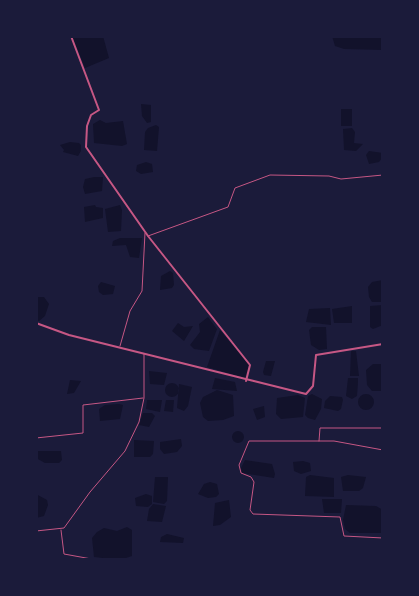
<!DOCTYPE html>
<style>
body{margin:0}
#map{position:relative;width:419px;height:596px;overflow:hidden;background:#1b1b3a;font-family:Barlow,sans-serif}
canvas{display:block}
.frame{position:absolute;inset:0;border:38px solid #1b1b3a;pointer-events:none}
</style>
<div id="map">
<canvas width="419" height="596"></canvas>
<div class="frame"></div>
</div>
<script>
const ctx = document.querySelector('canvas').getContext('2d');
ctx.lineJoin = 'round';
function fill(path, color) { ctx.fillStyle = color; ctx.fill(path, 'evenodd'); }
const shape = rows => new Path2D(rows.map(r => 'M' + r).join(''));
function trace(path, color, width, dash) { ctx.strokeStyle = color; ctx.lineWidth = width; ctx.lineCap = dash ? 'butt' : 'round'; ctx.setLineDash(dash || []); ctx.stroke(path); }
fill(shape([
 [72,36,103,36,109,58,85,68],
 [332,36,383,36,383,50,344,49,335,46],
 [141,104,151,105,151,122,147,123,142,116],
 [341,109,352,109,352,126,341,126],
 [100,120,106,123,123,121,127,144,122,146,94,143,93,124],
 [156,125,159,127,157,151,144,150,145,132,148,128],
 [352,128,355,132,354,143,363,144,356,151,344,150,343,129],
 [70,142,79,143,81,145,81,151,78,156,63,152,64,150,60,145],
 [369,151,383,153,382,158,379,162,369,164,366,155],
 [146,162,152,164,153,172,141,174,136,171,137,165],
 [94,177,103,177,102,191,85,194,83,187,85,179],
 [95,205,96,207,103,208,103,218,85,222,84,207],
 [120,205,122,210,121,231,108,232,105,209],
 [120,238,142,238,139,258,130,257,126,245,112,246,113,241],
 [170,271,173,273,174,285,172,288,160,290,161,276],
 [383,280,383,302,372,302,369,297,368,287,372,282],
 [101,282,115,286,113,294,103,295,99,292,98,286],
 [36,297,44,297,49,304,45,316,39,321,36,320],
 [383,305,383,325,373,329,370,327,370,306],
 [352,306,352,323,334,323,332,309],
 [330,308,331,325,306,322,309,309],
 [208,317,217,329,209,351,194,349,190,345,200,332,199,324],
 [178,323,184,327,193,326,184,341,172,331],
 [312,327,326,327,327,349,319,350,311,345,309,330],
 [220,330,249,365,245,378,207,367],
 [351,351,356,351,359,376,350,376],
 [266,361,275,361,271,376,264,375,263,372],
 [373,364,383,364,383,391,372,391,367,385,366,370],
 [149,371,167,373,164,385,150,384],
 [215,378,235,382,237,391,212,389],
 [348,378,358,378,358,382,357,396,352,399,346,396],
 [70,380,81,381,74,393,67,394],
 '165 390a7 7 0 1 1 14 0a7 7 0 1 1-14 0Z',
 [179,384,192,387,188,406,184,411,177,408],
 [217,390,233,395,234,416,223,420,208,421,203,417,200,403,203,397],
 [312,394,322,399,321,409,315,420,308,418,305,415,308,396],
 '358 402a8 8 0 1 1 16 0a8 8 0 1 1-16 0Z',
 [298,395,305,398,303,417,281,419,276,414,277,398],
 [330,396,342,397,343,400,341,409,338,411,324,408,325,401],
 [147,400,162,400,160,412,146,409],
 [166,400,174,400,173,412,164,411],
 [119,404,123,405,120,419,100,421,99,409,105,405],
 [264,406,265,417,257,420,253,409],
 [143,413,152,413,155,416,149,427,139,425],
 '232 437a6 6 0 1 1 12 0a6 6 0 1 1-12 0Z',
 [181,439,182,446,177,452,164,454,160,449,160,442],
 [134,440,154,441,153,454,150,457,134,457],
 [36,451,61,451,62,460,59,463,45,463,36,458],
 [245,460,272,464,275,474,274,478,242,473,241,468],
 [303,461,310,463,311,471,301,474,294,471,293,462],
 [310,475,334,478,334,497,305,496,306,477],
 [348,475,366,477,363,488,359,491,343,491,341,477],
 [155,477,168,477,167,501,164,504,153,502],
 [210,482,217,484,219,494,216,497,208,498,198,494,204,484],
 [36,494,47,500,48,505,44,516,36,518],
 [146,494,152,496,152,504,148,507,136,506,135,498],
 [322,499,342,499,341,513,324,513],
 [229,500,231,517,220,525,213,526,215,503],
 [153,504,166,506,162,522,147,521,149,509],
 [346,505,376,506,383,510,383,533,350,533,345,529,343,520],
 [127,527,132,530,132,556,120,560,94,557,92,538,97,532,104,528,117,531],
 [167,534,184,538,183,543,160,542,161,537]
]), '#12122b');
trace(shape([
 [148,236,228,207,235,188,270,175,329,176,341,179,383,175],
 [120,346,130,311,142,291,145,233],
 [36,438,83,433,83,405,143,398],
 [319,441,320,428,383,428],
 [383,450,334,441,249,441,239,465,241,473,251,477,254,482,250,510,253,514,340,517,344,536,383,538],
 [61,530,64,554,97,560],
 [36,531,64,528,90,492,125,451,139,422,144,398,144,354]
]), '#c65784', 1);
trace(shape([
 [71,36,99,110,91,115,87,126,86,147,148,236,250,365,246,381],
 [36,323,69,335,306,394,313,386,316,355,383,344]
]), '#c65784', 2);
</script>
